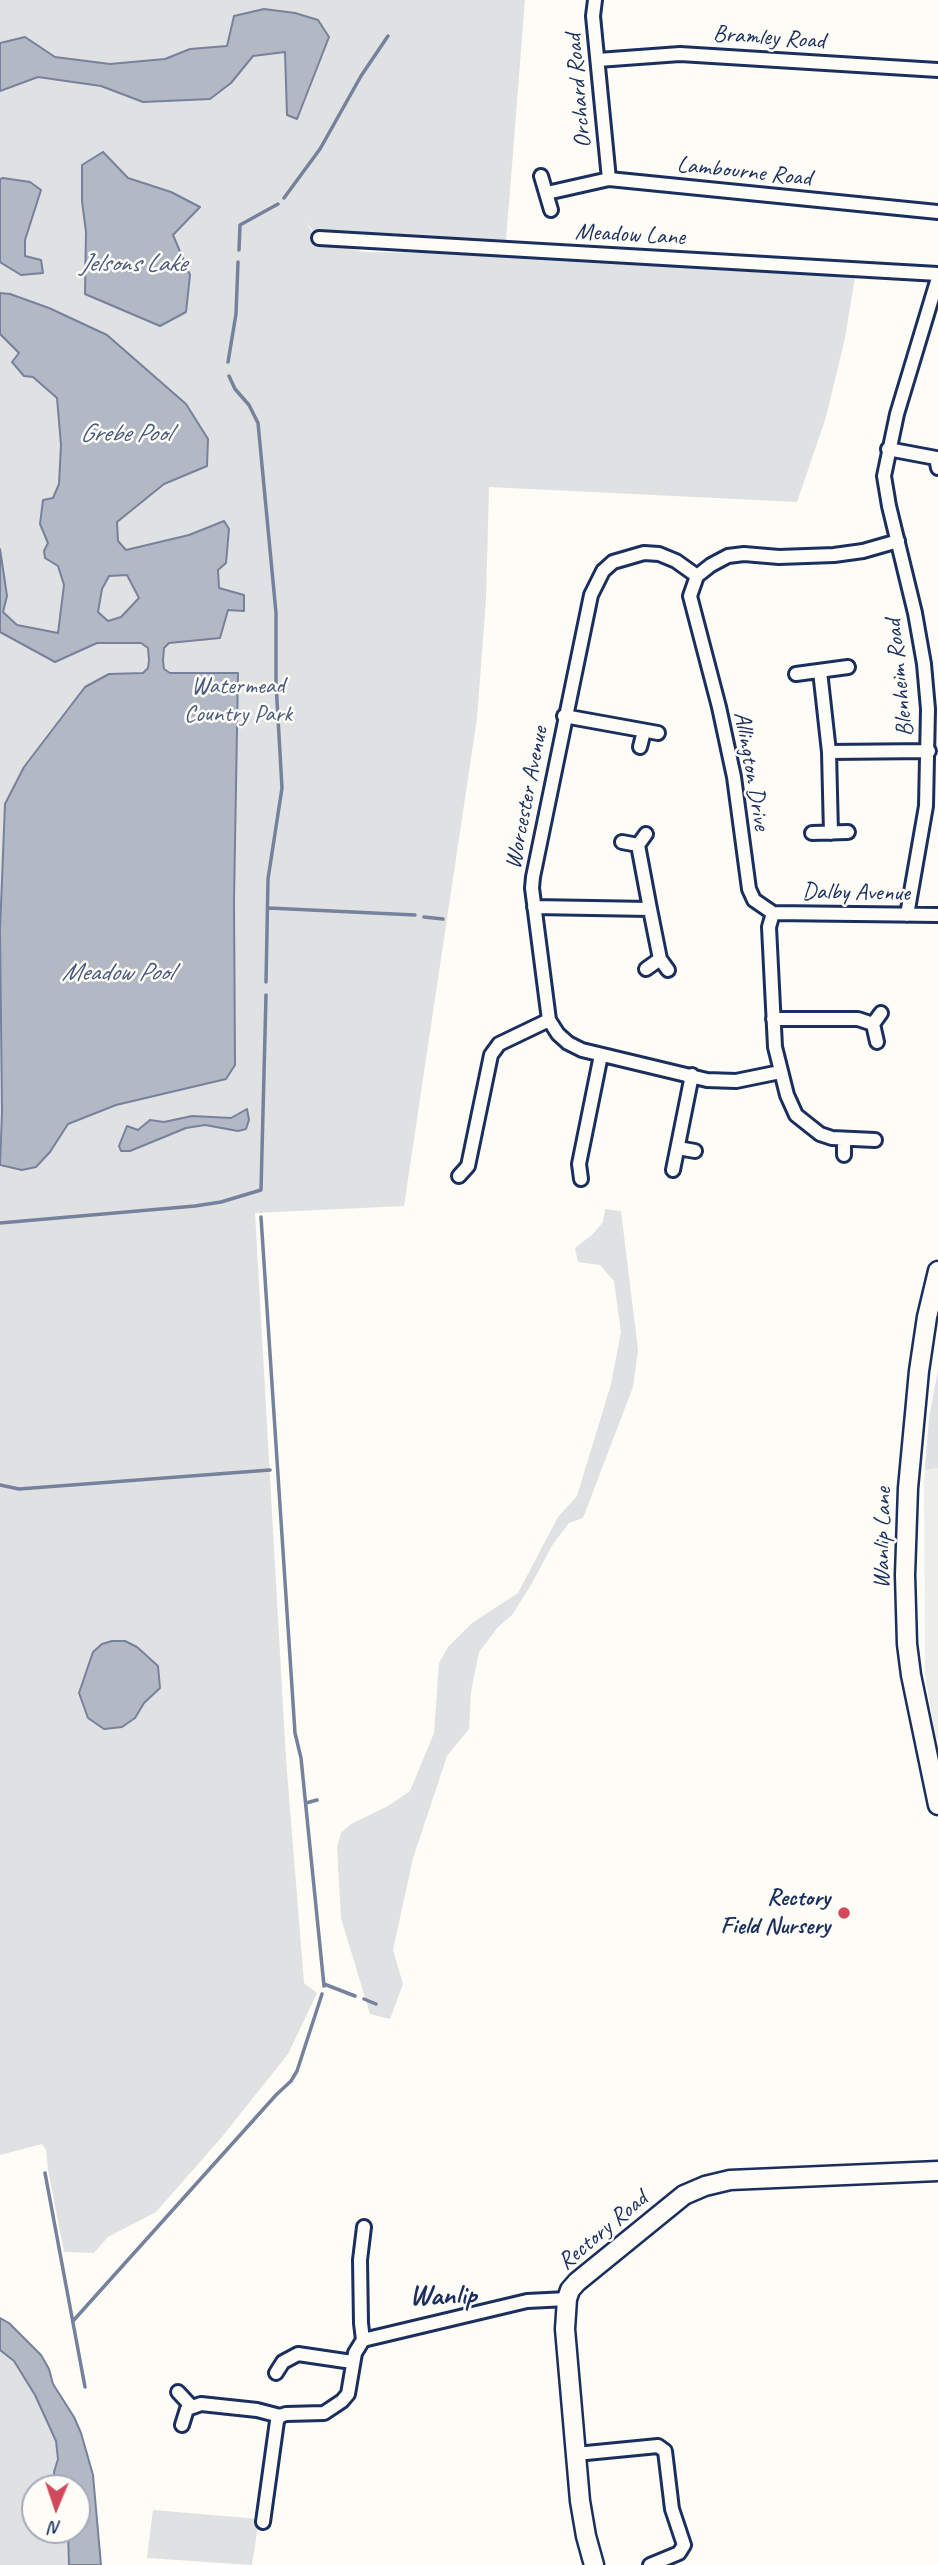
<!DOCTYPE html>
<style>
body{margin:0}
#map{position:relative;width:938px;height:2565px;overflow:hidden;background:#fdfcf7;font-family:Caveat,sans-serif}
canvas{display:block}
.north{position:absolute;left:21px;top:2474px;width:70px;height:70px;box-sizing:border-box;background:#fdfcf7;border:2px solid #a3aaba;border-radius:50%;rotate:182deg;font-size:19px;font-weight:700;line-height:28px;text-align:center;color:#1b2f5e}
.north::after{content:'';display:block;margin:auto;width:24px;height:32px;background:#d1495b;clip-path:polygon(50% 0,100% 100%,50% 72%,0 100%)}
</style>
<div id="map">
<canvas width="938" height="2565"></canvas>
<div class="north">N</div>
</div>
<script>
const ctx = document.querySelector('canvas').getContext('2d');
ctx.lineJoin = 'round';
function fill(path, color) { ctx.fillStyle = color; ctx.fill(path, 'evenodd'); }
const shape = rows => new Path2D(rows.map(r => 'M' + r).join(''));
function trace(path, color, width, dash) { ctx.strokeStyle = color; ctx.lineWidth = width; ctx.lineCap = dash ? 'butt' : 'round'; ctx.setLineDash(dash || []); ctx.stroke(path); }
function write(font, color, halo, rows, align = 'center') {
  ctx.font = font + ' Caveat,sans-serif'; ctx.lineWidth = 5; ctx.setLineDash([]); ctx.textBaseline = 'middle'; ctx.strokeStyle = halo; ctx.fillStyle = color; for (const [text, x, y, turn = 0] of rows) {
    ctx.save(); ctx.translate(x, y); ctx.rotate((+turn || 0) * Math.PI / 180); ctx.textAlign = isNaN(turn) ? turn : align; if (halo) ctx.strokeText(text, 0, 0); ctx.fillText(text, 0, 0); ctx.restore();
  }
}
fill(shape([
 [938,1370,938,1738,936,1739,925,1675,924,1482,929,1419]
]), '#edeeec');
fill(shape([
 [0,0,525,0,506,241,315,234,305,220,318,242,365,252,505,254,855,277,845,338,826,417,797,502,489,487,486,599,477,718,404,1206,255,1213,286,1759,304,1983,317,1993,288,2054,221,2138,156,2212,108,2237,94,2253,64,2252,48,2170,46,2150,42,2144,0,2155],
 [605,1209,621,1211,638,1350,633,1387,583,1518,569,1523,553,1544,531,1585,512,1615,498,1627,479,1652,471,1692,469,1729,447,1756,413,1858,393,1950,403,1984,390,2019,370,2014,341,1918,337,1847,341,1833,351,1824,388,1806,410,1791,434,1733,439,1663,448,1647,472,1623,518,1593,558,1517,577,1496,611,1384,621,1332,614,1281,600,1265,578,1262,575,1248,593,1234,603,1222],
 [938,1370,938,1468,925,1470,929,1419],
 [0,2335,17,2351,56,2441,63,2488,35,2488,35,2530,68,2530,69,2565,0,2565],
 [153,2510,259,2519,252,2565,147,2558]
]), '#e0e1e3');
const water = shape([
 [264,9,295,13,318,20,329,37,297,119,287,115,285,52,253,56,231,83,210,99,143,102,101,86,38,77,0,91,0,43,25,37,55,57,110,64,165,59,190,49,227,46,234,16,264,9],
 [103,152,128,178,171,192,200,207,173,235,190,275,186,312,160,326,85,294,86,232,82,201,82,165,103,152],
 [3,178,30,182,41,190,25,240,25,256,41,260,43,273,21,275,0,262,0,179,3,178],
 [0,293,10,294,49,308,107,335,186,404,208,439,207,466,164,484,117,522,118,541,126,550,189,535,224,521,229,529,226,563,218,570,219,588,244,595,244,611,228,610,220,638,169,643,164,648,163,660,164,669,170,673,238,673,234,901,235,1065,226,1079,116,1105,68,1124,50,1152,36,1167,22,1170,0,1165,2,1112,0,930,5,804,24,767,85,687,109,674,143,673,148,668,149,660,148,648,141,643,97,643,55,662,0,632,0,549,7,596,3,612,17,625,58,633,64,585,58,566,45,558,44,551,48,543,40,524,43,500,53,498,59,484,61,445,57,398,33,377,24,376,12,362,19,353,0,334,0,293],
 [127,575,139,598,121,617,108,621,98,612,102,589,109,576,127,575],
 [247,1109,249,1120,246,1129,238,1131,205,1125,186,1128,130,1151,121,1151,119,1146,127,1126,138,1130,150,1120,164,1122,192,1116,231,1118,247,1109],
 [112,1641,125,1641,137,1647,158,1666,160,1688,144,1703,135,1718,122,1727,104,1729,88,1718,79,1693,93,1652,102,1644,112,1641],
 [0,2318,9,2323,41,2355,49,2369,53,2384,74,2417,81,2433,93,2475,101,2565,69,2565,68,2530,77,2530,77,2488,57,2488,55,2484,54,2472,58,2459,56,2441,35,2395,14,2361,0,2350,0,2318]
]);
fill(water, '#b3b8c5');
trace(water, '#76819c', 2);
trace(shape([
 [284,198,320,149,361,76,388,36],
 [239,250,240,225,278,204],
 [228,362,236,314,238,262],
 [229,376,235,389,249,405,258,423,276,613,276,683,282,788,268,879,266,982],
 [269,908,415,915],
 [424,917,443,919],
 [261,1217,295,1733,301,1758,324,1986],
 [0,1223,195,1206,221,1202,261,1190,266,995],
 [0,1485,19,1489,270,1470],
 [306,1803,317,1800],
 [324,1984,355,1996],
 [364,1999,376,2004],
 [45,2173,85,2387],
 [73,2321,276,2095,291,2081,297,2071,322,1994]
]), '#76819c', 3.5);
const street = shape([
 [595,0,593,16,609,179],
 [598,60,680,54,938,70],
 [541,176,551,210],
 [547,193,609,179,938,212],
 [319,238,938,274],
 [888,449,936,458,938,468],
 [697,576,676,561,659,554,644,553,613,562,603,571,591,595,533,877,532,888,549,1020,558,1034,568,1043,582,1050,707,1080,736,1081,780,1072],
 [820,671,829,752],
 [796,674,848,667],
 [564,716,658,733],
 [640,747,644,731],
 [812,833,848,832],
 [831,833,829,752,929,751],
 [622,842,638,845,646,834],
 [638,845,650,909],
 [534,907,650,909,660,959,668,970],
 [773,913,938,915],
 [907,915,926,806,928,709,924,664,915,613,889,506,884,476,897,414,938,278],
 [646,969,660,959],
 [773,1019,858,1019,873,1024,877,1042],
 [873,1024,881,1013],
 [875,1140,832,1138,820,1134,796,1115,787,1095,775,1047,769,927,773,913,754,900,749,889,734,777,719,707,690,596,697,576,711,565,728,556,744,554,779,557,834,555,863,551,898,541],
 [678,1148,695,1151],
 [844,1155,844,1139],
 [673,1170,692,1075],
 [459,1176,468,1166,491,1055,499,1044,549,1020],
 [581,1179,579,1164,601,1055],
 [363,2340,361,2323,360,2260,364,2227],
 [276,2373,283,2362,298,2354,352,2362],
 [178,2392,191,2406],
 [182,2425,187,2409,201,2404,257,2410,280,2416],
 [576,2454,658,2446,665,2451,672,2509,684,2545,679,2553,650,2565],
 [263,2522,277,2421,280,2416,286,2414,324,2413,342,2401,348,2394,355,2353,363,2340,527,2301,567,2299]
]);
const secondary = shape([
 [938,1271,927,1317,919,1371,908,1488,905,1575,907,1644,911,1675,938,1805],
 [594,2565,586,2536,580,2501,565,2329,567,2299,570,2290,577,2282,684,2195,705,2186,730,2180,938,2171]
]);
trace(street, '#1b2f5e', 18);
trace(secondary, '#1b2f5e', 23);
trace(street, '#fdfcf7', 12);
trace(secondary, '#fdfcf7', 18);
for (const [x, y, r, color] of [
 [844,1913,7,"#d1495b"]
]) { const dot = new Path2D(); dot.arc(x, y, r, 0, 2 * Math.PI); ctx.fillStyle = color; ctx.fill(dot); trace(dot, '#fdfcf7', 2.5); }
write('24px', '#1b2f5e', '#fdfcf7', [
 ["Bramley Road",769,38,4],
 ["Orchard Road",579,91,-95],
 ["Lambourne Road",744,172,6],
 ["Meadow Lane",630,235,3],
 ["Blenheim Road",900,678,-96],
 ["Allington Drive",751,771,80],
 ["Worcester Avenue",527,798,-79],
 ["Dalby Avenue",856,893,1],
 ["Wanlip Lane",883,1538,-89],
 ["Rectory Road",603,2231,-40]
]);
write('24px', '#4c5c7f', '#fdfcf7', [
 ["Watermead",238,687],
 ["Country Park",238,715]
]);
write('bold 24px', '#1b2f5e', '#fdfcf7', [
 ["Rectory",830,1899],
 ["Field Nursery",830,1927]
], 'right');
write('italic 26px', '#49587d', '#fdfcf7', [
 ["Jelsons Lake",133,264],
 ["Grebe Pool",125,434],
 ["Meadow Pool",117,973]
]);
write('bold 28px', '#1b2f5e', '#fdfcf7', [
 ["Wanlip",443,2297]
]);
</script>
